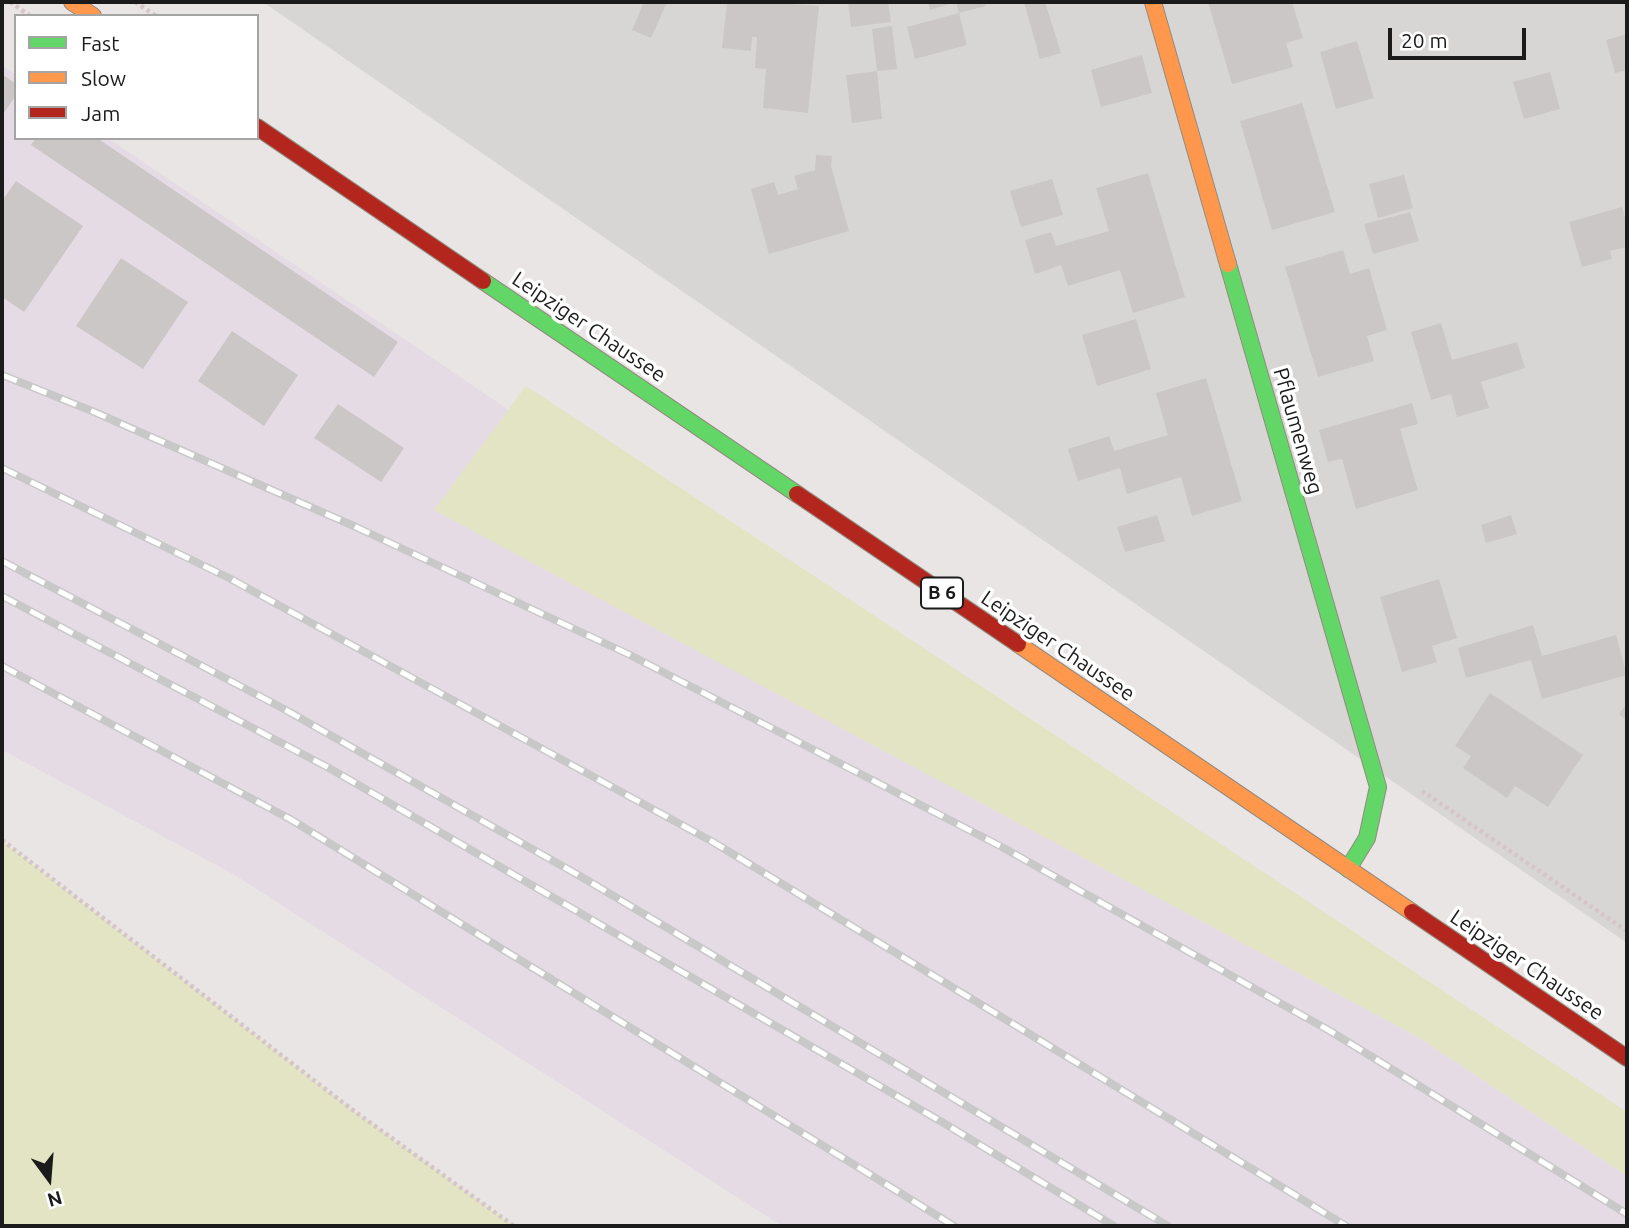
<!DOCTYPE html>
<style>
body{margin:0}
#map{position:relative;width:1629px;height:1228px;overflow:hidden;background:#e9e5e4;font-family:Ubuntu,sans-serif}
canvas{display:block}
.frame{position:absolute;inset:0;border:4px solid #1b1b1b;pointer-events:none}
.legend{position:absolute;left:14px;top:14px;width:245px;height:126px;box-sizing:border-box;background:#fff;border:2px solid #a4a4a4;margin:0;padding:9px 12px;list-style:none;font-size:21px;color:#1b1b1b}
.legend li{display:flex;align-items:center;gap:14px;height:35px}
.legend b{width:35px;border:2px solid #a4a4a4}
.north{position:absolute;left:14px;top:1144px;width:70px;height:70px;-webkit-text-stroke:5px #fff;paint-order:stroke;rotate:164deg;font-size:19px;font-weight:700;line-height:28px;text-align:center;color:#1b1b1b}
.north::after{content:'';display:block;margin:auto;width:24px;height:32px;background:#1b1b1b;clip-path:polygon(50% 0,100% 100%,50% 72%,0 100%)}
.scale{position:absolute;left:1388px;top:28px;width:138px;height:32px;box-sizing:border-box;border:4px solid #1b1b1b;border-top:0;padding-left:9px;font-size:21px;line-height:24px;white-space:nowrap;color:#1b1b1b;-webkit-text-stroke:5px #fff;paint-order:stroke}
</style>
<div id="map">
<canvas width="1629" height="1228"></canvas>
<div class="frame"></div>
<ul class="legend">
<li><b style="height:9px;background:#63d668"></b>Fast</li>
<li><b style="height:9px;background:#ff974d"></b>Slow</li>
<li><b style="height:9px;background:#b3261e"></b>Jam</li>
</ul>
<div class="north">N</div>
<div class="scale">20 m</div>
</div>
<script>
const ctx = document.querySelector('canvas').getContext('2d');
ctx.lineJoin = 'round';
function fill(path, color) { ctx.fillStyle = color; ctx.fill(path, 'evenodd'); }
const shape = rows => new Path2D(rows.map(r => 'M' + r).join(''));
function trace(path, color, width, dash) { ctx.strokeStyle = color; ctx.lineWidth = width; ctx.lineCap = dash ? 'butt' : 'round'; ctx.setLineDash(dash || []); ctx.stroke(path); }
function write(font, color, halo, rows, align = 'center') {
  ctx.font = font + ' Ubuntu,sans-serif'; ctx.lineWidth = 7; ctx.setLineDash([]); ctx.textBaseline = 'middle'; ctx.strokeStyle = halo; ctx.fillStyle = color; for (const [text, x, y, turn = 0] of rows) {
    ctx.save(); ctx.translate(x, y); ctx.rotate((+turn || 0) * Math.PI / 180); ctx.textAlign = isNaN(turn) ? turn : align; if (halo) ctx.strokeText(text, 0, 0); ctx.fillText(text, 0, 0); ctx.restore();
  }
}
fill(shape([
 [263,2,1627,2,1627,943]
]), '#d8d6d5');
fill(shape([
 [2,65,16,75,16,138,108,138,553,440,533,562,1418,1037,1627,1176,1627,1226,782,1226,233,874,2,750]
]), '#e5dbe5');
fill(shape([
 [526,386,1627,1112,1627,1176,1418,1037,434,510],
 [2,841,350,1108,514,1226,2,1226]
]), '#e3e4c4');
fill(shape([
 [644,2,667,2,651,38,632,30],
 [727,2,790,2,790,4,819,6,808,113,763,108,766,69,755,68,757,37,752,37,751,51,722,48],
 [848,2,888,2,891,22,851,27],
 [928,2,955,2,930,10],
 [956,2,984,2,986,6,959,13],
 [1024,2,1045,2,1061,53,1040,59],
 [1208,2,1292,2,1303,38,1286,43,1293,67,1232,84],
 [959,13,967,45,915,59,907,27],
 [892,26,897,69,877,71,872,29],
 [1627,34,1627,70,1615,73,1606,40],
 [1357,41,1374,98,1336,109,1320,52],
 [1142,55,1152,93,1101,107,1091,70],
 [877,71,882,119,852,123,846,75],
 [1550,72,1560,109,1524,119,1513,82],
 [2,74,16,84,16,95,2,116],
 [1302,103,1335,212,1272,230,1240,121],
 [36,138,97,138,398,342,374,377,31,145],
 [816,155,832,156,831,166,849,231,769,254,751,189,774,182,778,195,798,189,794,176,815,170],
 [1148,173,1185,297,1133,313,1120,270,1068,286,1061,265,1035,274,1025,240,1051,232,1056,246,1109,231,1096,188],
 [1404,175,1413,208,1378,218,1369,184],
 [1052,179,1063,215,1021,227,1010,191],
 [16,181,83,226,24,312,2,297,2,201],
 [1622,207,1627,224,1627,247,1610,251,1612,259,1582,267,1569,222],
 [1410,212,1419,241,1373,254,1364,224],
 [1343,250,1350,274,1369,268,1387,330,1367,336,1374,361,1318,377,1285,267],
 [121,258,188,302,143,369,76,326],
 [1136,319,1151,369,1097,386,1082,335],
 [1441,323,1452,360,1517,342,1525,368,1481,382,1489,408,1457,417,1451,394,1431,400,1411,332],
 [232,331,298,375,264,426,198,381],
 [1206,378,1242,501,1192,516,1181,477,1127,494,1120,468,1078,481,1068,449,1109,436,1114,451,1168,435,1156,393],
 [1412,403,1418,424,1400,429,1418,490,1356,509,1342,459,1328,462,1319,430],
 [338,404,404,448,381,482,314,438],
 [1157,515,1165,541,1125,552,1117,527],
 [1511,515,1517,534,1486,543,1481,525],
 [1439,579,1457,638,1432,646,1437,662,1402,672,1380,597],
 [1533,625,1542,656,1616,635,1627,675,1542,699,1531,660,1466,678,1458,648],
 [1490,693,1583,755,1548,807,1515,786,1507,798,1463,768,1471,756,1455,746],
 [1627,703,1627,721,1619,714]
]), '#ccc7c7');
const fast = shape([
 [1228,264,1378,787,1367,838,1348,869],
 [483,281,797,494]
]);
const slow = shape([
 [72,2,93,16],
 [1153,2,1228,264],
 [1018,644,1412,912]
]);
const jam = shape([
 [257,127,483,281],
 [797,494,1018,644],
 [1412,912,1627,1058]
]);
trace(fast, '#928b7e', 18);
trace(slow, '#928b7e', 18);
trace(jam, '#928b7e', 18);
trace(shape([
 [10,2,29,15],
 [135,2,156,16],
 [1422,791,1627,931],
 [2,840,350,1108,514,1226]
]), '#d4c5c9', 4.5, [3.5, 3.5]);
trace(fast, '#63d668', 16);
trace(slow, '#ff974d', 16);
trace(jam, '#b3261e', 16);
const rail = shape([
 [2,375,92,411,356,527,630,655,1002,847,1330,1031,1627,1214],
 [2,468,229,578,713,842,1346,1226],
 [2,561,284,709,580,876,1168,1226],
 [2,596,329,768,942,1122,1114,1226],
 [2,666,290,819,954,1226]
]);
trace(rail, '#c9c8c8', 8);
trace(rail, '#fff', 5, [16]);
for (const [x, y, w] of [
 [942,593,42]
]) { const box = new Path2D(); box.roundRect(x - w / 2, y - 15.5, w, 31, 5); ctx.fillStyle = '#fff'; ctx.fill(box); trace(box, '#1b1b1b', 2); }
write('bold 19px', '#1b1b1b', null, [
 ["B 6",942,593]
]);
write('21px', '#1b1b1b', '#fff', [
 ["Leipziger Chaussee",589,327,34],
 ["Pflaumenweg",1298,431,74],
 ["Leipziger Chaussee",1058,646,34],
 ["Leipziger Chaussee",1527,965,34]
]);
</script>
